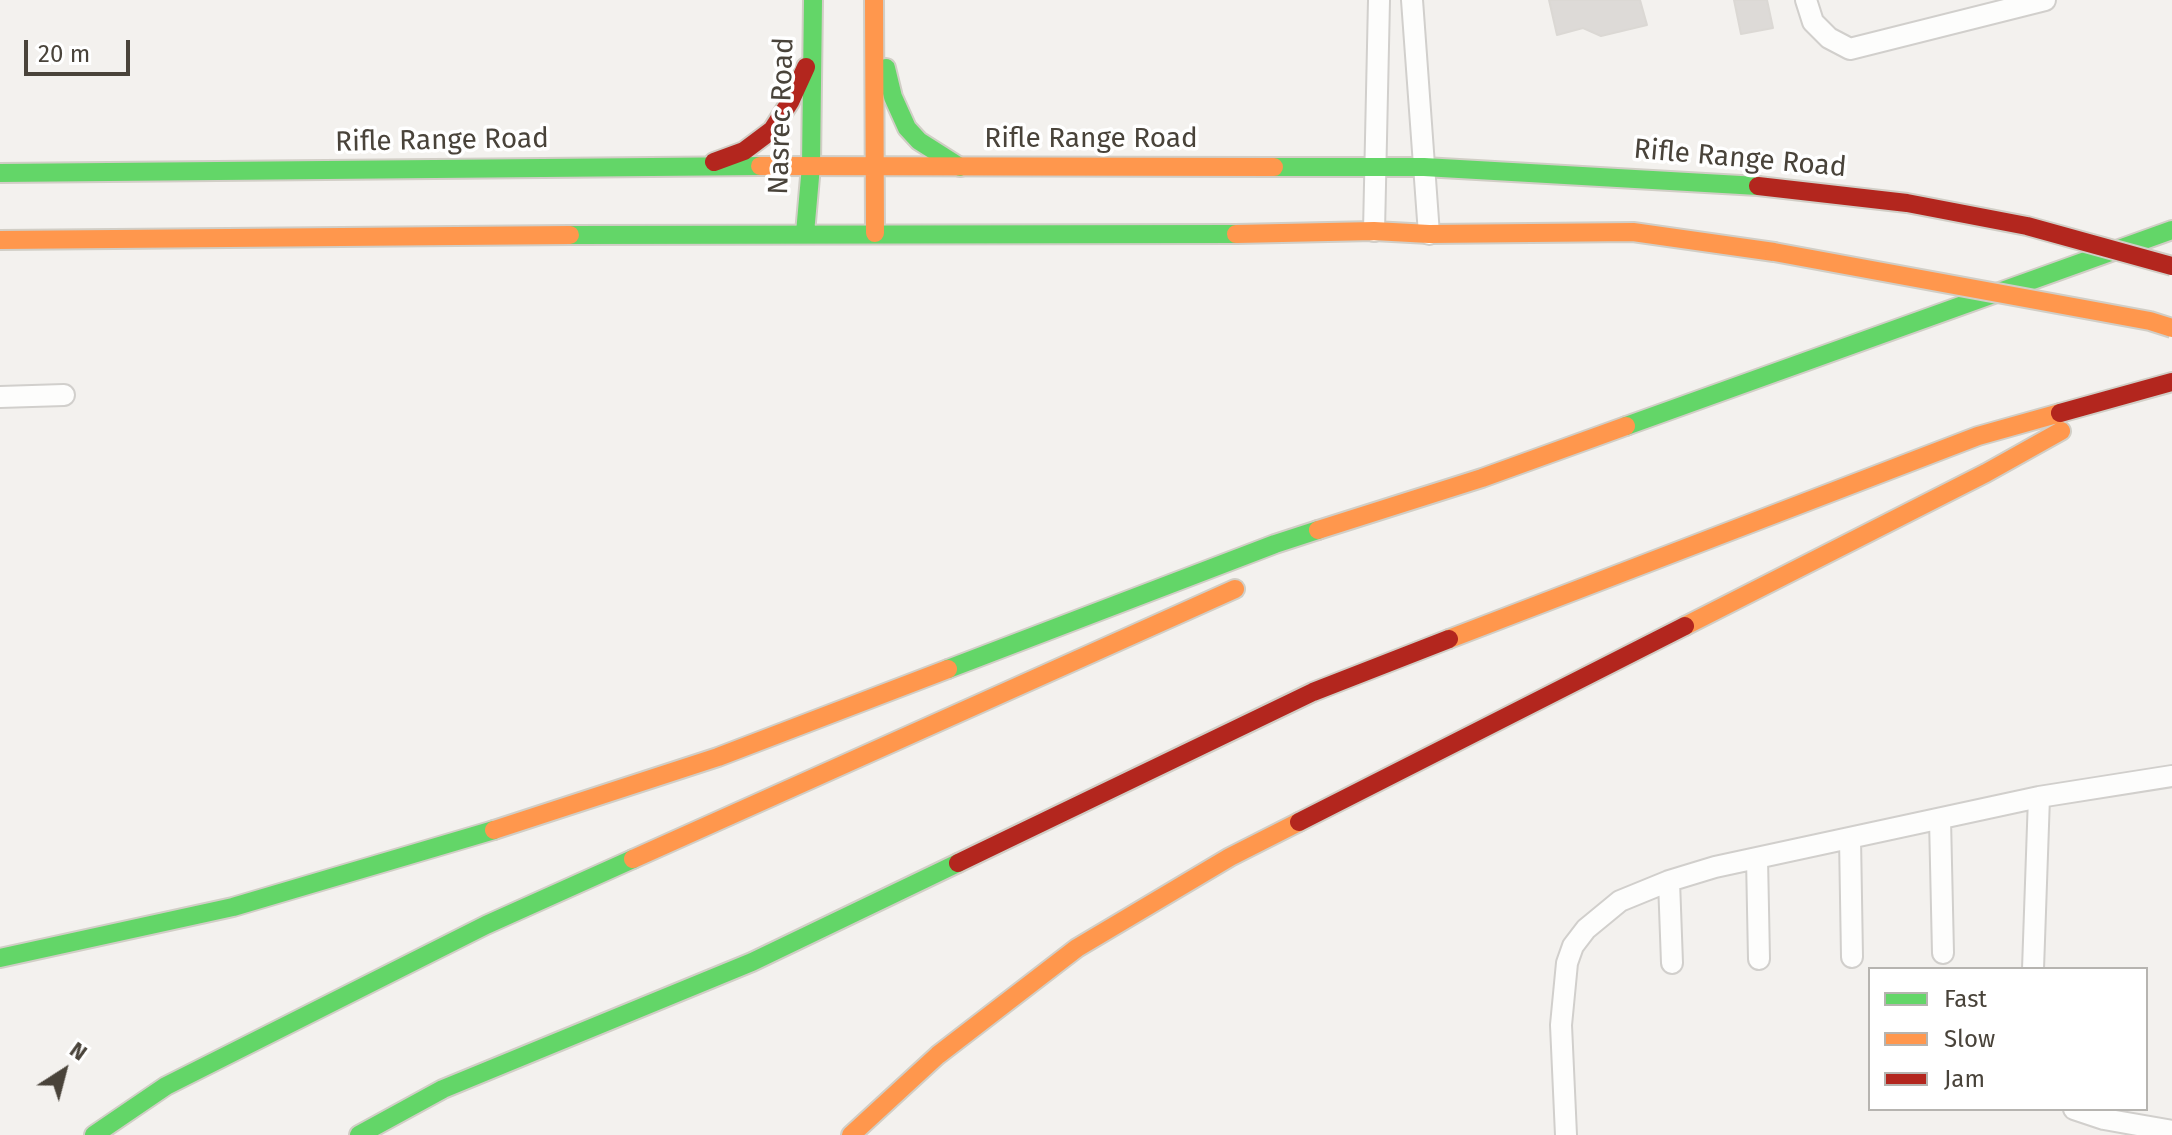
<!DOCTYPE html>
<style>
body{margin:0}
#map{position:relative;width:2172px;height:1135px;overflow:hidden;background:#f3f1ee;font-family:"Fira Sans",sans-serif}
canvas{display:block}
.legend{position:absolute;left:1868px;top:967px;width:280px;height:144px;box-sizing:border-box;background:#fff;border:2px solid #b6b4b0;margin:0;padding:10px 14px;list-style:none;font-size:24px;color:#49433a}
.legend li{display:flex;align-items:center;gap:16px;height:40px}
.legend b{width:40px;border:2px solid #b6b4b0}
.north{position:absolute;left:24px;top:1031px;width:80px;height:80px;-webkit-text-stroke:6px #fff;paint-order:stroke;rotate:36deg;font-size:22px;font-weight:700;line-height:32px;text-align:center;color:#49433a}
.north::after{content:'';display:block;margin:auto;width:28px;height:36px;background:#49433a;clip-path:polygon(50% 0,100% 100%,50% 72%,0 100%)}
.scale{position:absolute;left:24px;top:40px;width:106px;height:36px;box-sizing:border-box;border:4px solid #49433a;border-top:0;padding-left:10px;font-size:24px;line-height:28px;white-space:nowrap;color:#49433a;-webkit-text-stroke:6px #fff;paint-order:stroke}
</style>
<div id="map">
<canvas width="2172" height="1135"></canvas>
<ul class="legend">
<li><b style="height:10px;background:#63d668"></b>Fast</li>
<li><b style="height:10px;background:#ff974d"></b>Slow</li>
<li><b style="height:10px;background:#b3261e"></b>Jam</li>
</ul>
<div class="north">N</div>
<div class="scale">20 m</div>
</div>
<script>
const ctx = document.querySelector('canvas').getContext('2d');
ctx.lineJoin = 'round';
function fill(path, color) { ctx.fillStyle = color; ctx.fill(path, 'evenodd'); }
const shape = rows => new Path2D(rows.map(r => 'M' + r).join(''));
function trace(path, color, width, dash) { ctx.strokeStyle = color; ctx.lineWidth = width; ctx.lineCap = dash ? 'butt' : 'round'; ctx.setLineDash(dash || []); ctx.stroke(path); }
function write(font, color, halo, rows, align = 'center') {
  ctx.font = font + ' "Fira Sans",sans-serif'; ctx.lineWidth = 7; ctx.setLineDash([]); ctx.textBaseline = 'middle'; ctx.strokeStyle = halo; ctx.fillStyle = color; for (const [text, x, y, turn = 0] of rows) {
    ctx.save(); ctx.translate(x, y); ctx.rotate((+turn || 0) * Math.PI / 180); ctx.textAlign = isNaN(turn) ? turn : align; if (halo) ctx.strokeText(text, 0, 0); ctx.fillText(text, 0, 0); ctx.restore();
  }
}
const building = shape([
 [1549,0,1640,0,1647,25,1601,36,1583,28,1557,35,1549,0],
 [1734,0,1767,0,1773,28,1741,34,1734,0]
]);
fill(building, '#dddad7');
trace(building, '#dbd8d4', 2);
const lane = shape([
 [1412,0,1429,234],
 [1806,0,1813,22,1829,38,1850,49,2045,0],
 [1374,231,1379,0],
 [0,397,64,395],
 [1940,819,1943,953],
 [1850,838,1852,957],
 [1757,858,1759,959],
 [1669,881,1672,963],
 [2033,969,2039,797],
 [2074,1109,2104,1119,2172,1131],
 [1566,1135,1561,1025,1567,963,1573,946,1586,929,1620,901,1669,881,1715,867,2039,797,2172,776]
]);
const fast = shape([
 [886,68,893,97,907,128,919,141,960,167],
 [1274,167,1424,167,1758,186],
 [0,173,760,166],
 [805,233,811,166,813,0],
 [570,235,1236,234],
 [1626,426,2172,230],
 [948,669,1275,544,1318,530],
 [0,958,233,907,494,830],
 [94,1135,166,1086,486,925,633,859],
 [359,1135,443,1089,752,962,958,863]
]);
const slow = shape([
 [874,0,875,233],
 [760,166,1274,167],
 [1236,234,1374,231,1429,234,1633,232,1774,252],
 [0,240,570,235],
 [1318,530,1482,478,1626,426],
 [1685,626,1986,473,2061,431],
 [1449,639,1978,436,2060,413],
 [494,830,718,757,948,669],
 [633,859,1235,589],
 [851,1135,938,1055,1077,948,1230,857,1299,822]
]);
const jam = shape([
 [714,162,744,151,772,130,790,102,806,67],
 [2060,413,2172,382],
 [1299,822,1685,626],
 [958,863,1313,692,1449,639]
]);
trace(lane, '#d1cfcc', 24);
trace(fast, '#d1cec6', 22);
trace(slow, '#d1cec6', 22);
trace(jam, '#d1cec6', 22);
trace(lane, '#fdfdfc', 20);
trace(fast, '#63d668', 18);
trace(slow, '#ff974d', 18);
trace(jam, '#b3261e', 18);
const slowBridge = shape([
 [1774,252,2150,321,2172,328]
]);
const jamBridge = shape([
 [1758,186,1907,203,2027,226,2172,266]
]);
trace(slowBridge, '#d1cec6', 22, []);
trace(jamBridge, '#d1cec6', 22, []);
trace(slowBridge, '#ff974d', 18);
trace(jamBridge, '#b3261e', 18);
write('28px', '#49433a', '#fff', [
 ["Nasrec Road",782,116,-88],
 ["Rifle Range Road",1091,139],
 ["Rifle Range Road",442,141,-1],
 ["Rifle Range Road",1740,159,5]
]);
</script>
